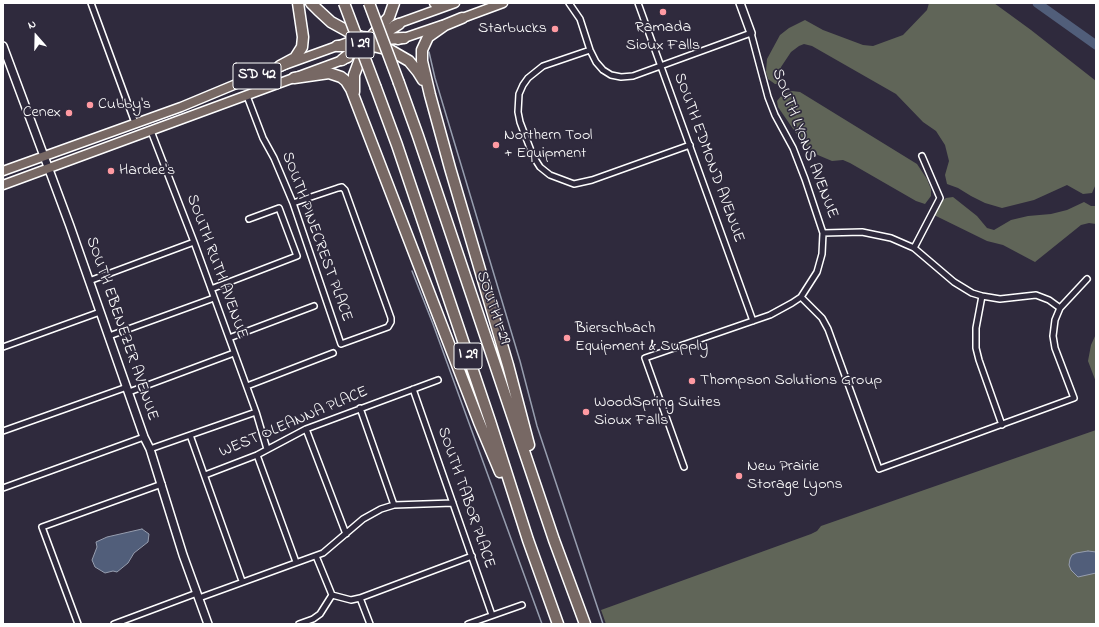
<!DOCTYPE html>
<style>
body{margin:0}
#map{position:relative;width:1099px;height:627px;overflow:hidden;background:#2f2a3d;font-family:"Indie Flower",sans-serif}
canvas{display:block}
.frame{position:absolute;inset:0;border:4px solid #fff;pointer-events:none}
.north{position:absolute;left:16px;top:16px;width:40px;height:40px;-webkit-text-stroke:3px #2f2a3d;paint-order:stroke;rotate:340deg;font-size:11px;font-weight:700;line-height:16px;text-align:center;color:#fff}
.north::after{content:'';display:block;margin:auto;width:14px;height:18px;background:#fff;clip-path:polygon(50% 0,100% 100%,50% 72%,0 100%)}
</style>
<div id="map">
<canvas width="1099" height="627"></canvas>
<div class="frame"></div>
<div class="north">N</div>
</div>
<script>
const ctx = document.querySelector('canvas').getContext('2d');
ctx.lineJoin = 'round';
function fill(path, color) { ctx.fillStyle = color; ctx.fill(path, 'evenodd'); }
const shape = rows => new Path2D(rows.map(r => 'M' + r).join(''));
function trace(path, color, width, dash) { ctx.strokeStyle = color; ctx.lineWidth = width; ctx.lineCap = dash ? 'butt' : 'round'; ctx.setLineDash(dash || []); ctx.stroke(path); }
function write(font, color, halo, rows, align = 'center') {
  ctx.font = font + ' "Indie Flower",sans-serif'; ctx.lineWidth = 3.5; ctx.setLineDash([]); ctx.textBaseline = 'middle'; ctx.strokeStyle = halo; ctx.fillStyle = color; for (const [text, x, y, turn = 0] of rows) {
    ctx.save(); ctx.translate(x, y); ctx.rotate((+turn || 0) * Math.PI / 180); ctx.textAlign = isNaN(turn) ? turn : align; if (halo) ctx.strokeText(text, 0, 0); ctx.fillText(text, 0, 0); ctx.restore();
  }
}
fill(shape([
 [929,3,994,3,1031,30,1096,81,1096,184,1092,193,1083,194,1067,185,1034,200,1002,208,985,203,971,196,958,188,947,184,945,175,949,161,945,145,936,131,923,122,896,94,812,46,804,44,799,46,791,52,781,67,780,72,782,80,780,84,775,84,768,79,766,72,767,59,780,35,789,28,805,20,823,30,863,45,873,46,903,35,927,10],
 [792,91,800,92,917,164,927,179,931,189,931,196,925,204,916,201,850,163,843,160,832,161,813,153,800,139,778,107,777,101,782,95],
 [953,197,977,216,987,228,994,230,1011,220,1028,216,1051,214,1067,210,1084,202,1091,206,1096,206,1096,224,1089,223,1081,225,1035,262,1003,245,987,241,934,215,942,201,946,198],
 [1096,334,1096,382,1088,361,1091,345],
 [1096,430,1096,624,606,624,601,610,811,534,817,531,821,526]
]), '#606558');
const water = shape([
 [142,529,149,534,148,542,134,553,128,563,117,572,113,571,105,573,95,567,92,560,97,547,96,542,107,537,142,529],
 [1088,551,1096,552,1096,573,1078,577,1071,570,1069,565,1070,559,1072,555,1076,553,1088,551]
]);
fill(water, '#515e7a');
trace(water, '#979eaf', 1);
trace(shape([
 [429,52,435,78,520,361,537,426,603,624],
 [412,271,433,324,542,624]
]), '#979eaf', 1.5);
trace(shape([
 [1037,3,1096,45]
]), '#515e7a', 9);
const street = shape([
 [91,3,135,123],
 [569,3,580,19,590,50,596,62,603,70,611,75,621,77,633,76,751,33,768,97,775,115,793,148,805,179,823,233,822,254,817,272,801,297,792,303,770,315,645,358,684,467],
 [638,3,753,321],
 [590,50,543,66,528,78,523,85,519,94,518,112,520,122,533,156,540,167,550,175,574,184,592,180,690,145],
 [247,96,263,138,274,158,293,203,341,344,388,327,391,322,391,318,345,190,342,187,338,188,293,203],
 [151,131,194,242,229,338,256,412,267,449],
 [823,233,862,232,891,238,914,248,954,282,972,293,982,296,1000,299,1036,295,1049,300,1060,308],
 [914,248,940,198,922,156],
 [89,281,194,242],
 [211,289,297,256,279,208,249,219],
 [982,296,976,328,976,348,979,360,1002,425],
 [801,297,822,318,828,329,879,469,1074,398,1055,348,1053,336,1055,320,1060,308,1087,279],
 [109,336,214,298],
 [229,338,314,306],
 [3,347,100,312],
 [247,386,333,353],
 [413,389,492,615],
 [129,392,234,353],
 [360,408,394,505],
 [306,429,346,534],
 [3,431,127,387],
 [190,435,242,581],
 [150,449,256,412],
 [257,455,296,562],
 [205,475,257,455,306,429,438,380],
 [3,488,144,437],
 [316,556,332,595,351,600,360,598,370,624],
 [199,598,323,553,363,519,381,509,394,505,453,503],
 [360,598,472,556],
 [78,624,42,527,162,484],
 [114,624,197,593],
 [299,624,313,619,320,614,332,595],
 [468,624,522,605]
]);
const secondary = shape([
 [740,3,751,33],
 [3,46,70,226,144,437,150,449,183,555,208,624]
]);
const primary = shape([
 [457,20,503,3],
 [394,25,455,3],
 [398,40,442,25],
 [3,171,181,107,265,72,362,37],
 [3,185,348,58]
]);
const highway = shape([
 [311,3,318,10,331,22,351,33,362,37,379,39,404,38],
 [435,3,445,3],
 [462,18,445,25,428,37,422,50,422,61,430,95,450,168,508,365,529,445],
 [337,46,373,46,390,50,409,61,418,72,423,80],
 [342,60,370,38,389,17,394,3],
 [280,66,295,58,302,47,303,37,298,3],
 [294,78,329,73,341,77,346,81,351,89,479,422,500,472],
 [399,83,418,136,554,540,585,624],
 [376,88,397,145,490,421,528,540,558,624],
 [354,92,354,75,360,59,386,32,399,24]
]);
trace(street, '#fff', 8);
trace(secondary, '#fff', 10);
trace(primary, '#fff', 11);
trace(highway, '#fff', 13);
trace(street, '#2f2a3d', 5);
trace(secondary, '#2f2a3d', 7);
trace(primary, '#776864', 8);
trace(highway, '#776864', 10);
const highwayBridge = shape([
 [344,3,376,88],
 [369,3,399,83]
]);
trace(highwayBridge, '#fff', 13, []);
trace(highwayBridge, '#776864', 10);
for (const [x, y, r, color] of [
 [663,12,4,"#ff9aa2"],
 [555,29,4,"#ff9aa2"],
 [90,105,4,"#ff9aa2"],
 [69,113,4,"#ff9aa2"],
 [496,145,4,"#ff9aa2"],
 [111,171,4,"#ff9aa2"],
 [567,338,4,"#ff9aa2"],
 [692,381,4,"#ff9aa2"],
 [586,412,4,"#ff9aa2"],
 [739,476,4,"#ff9aa2"]
]) { const dot = new Path2D(); dot.arc(x, y, r, 0, 2 * Math.PI); ctx.fillStyle = color; ctx.fill(dot); trace(dot, '#2f2a3d', 1.5); }
for (const [x, y, w] of [
 [360,45,28],
 [257,76,48],
 [468,356,28]
]) { const box = new Path2D(); box.roundRect(x - w / 2, y - 13, w, 26, 3); ctx.fillStyle = '#2f2a3d'; ctx.fill(box); trace(box, '#fff', 1); }
write('bold 15px', '#fff', null, [
 ["I 29",360,45],
 ["SD 42",257,76],
 ["I 29",468,356]
]);
write('16px', '#fff', '#2f2a3d', [
 ["Ramada",663,28,"center"],
 ["Sioux Falls",663,46,"center"],
 ["Starbucks",547,29,"right"],
 ["Cubby's",98,105],
 ["Cenex",61,113,"right"],
 ["Northern Tool",504,136],
 ["+ Equipment",504,154],
 ["Hardee's",119,171],
 ["Bierschbach",575,329],
 ["Equipment & Supply",575,347],
 ["Thompson Solutions Group",700,381],
 ["WoodSpring Suites",594,403],
 ["Sioux Falls",594,421],
 ["New Prairie",747,467],
 ["Storage Lyons",747,485]
], 'left');
write('16px', '#fff', '#2f2a3d', [
 ["SOUTH LYONS AVENUE",804,144,69],
 ["SOUTH EDMOND AVENUE",708,158,70],
 ["SOUTH PINECREST PLACE",316,237,70],
 ["SOUTH RUTH AVENUE",216,267,70],
 ["SOUTH I-29",492,308,71],
 ["SOUTH EBENEZER AVENUE",121,329,71],
 ["WEST OLEANNA PLACE",294,423,-23],
 ["SOUTH TABOR PLACE",465,498,71]
]);
</script>
